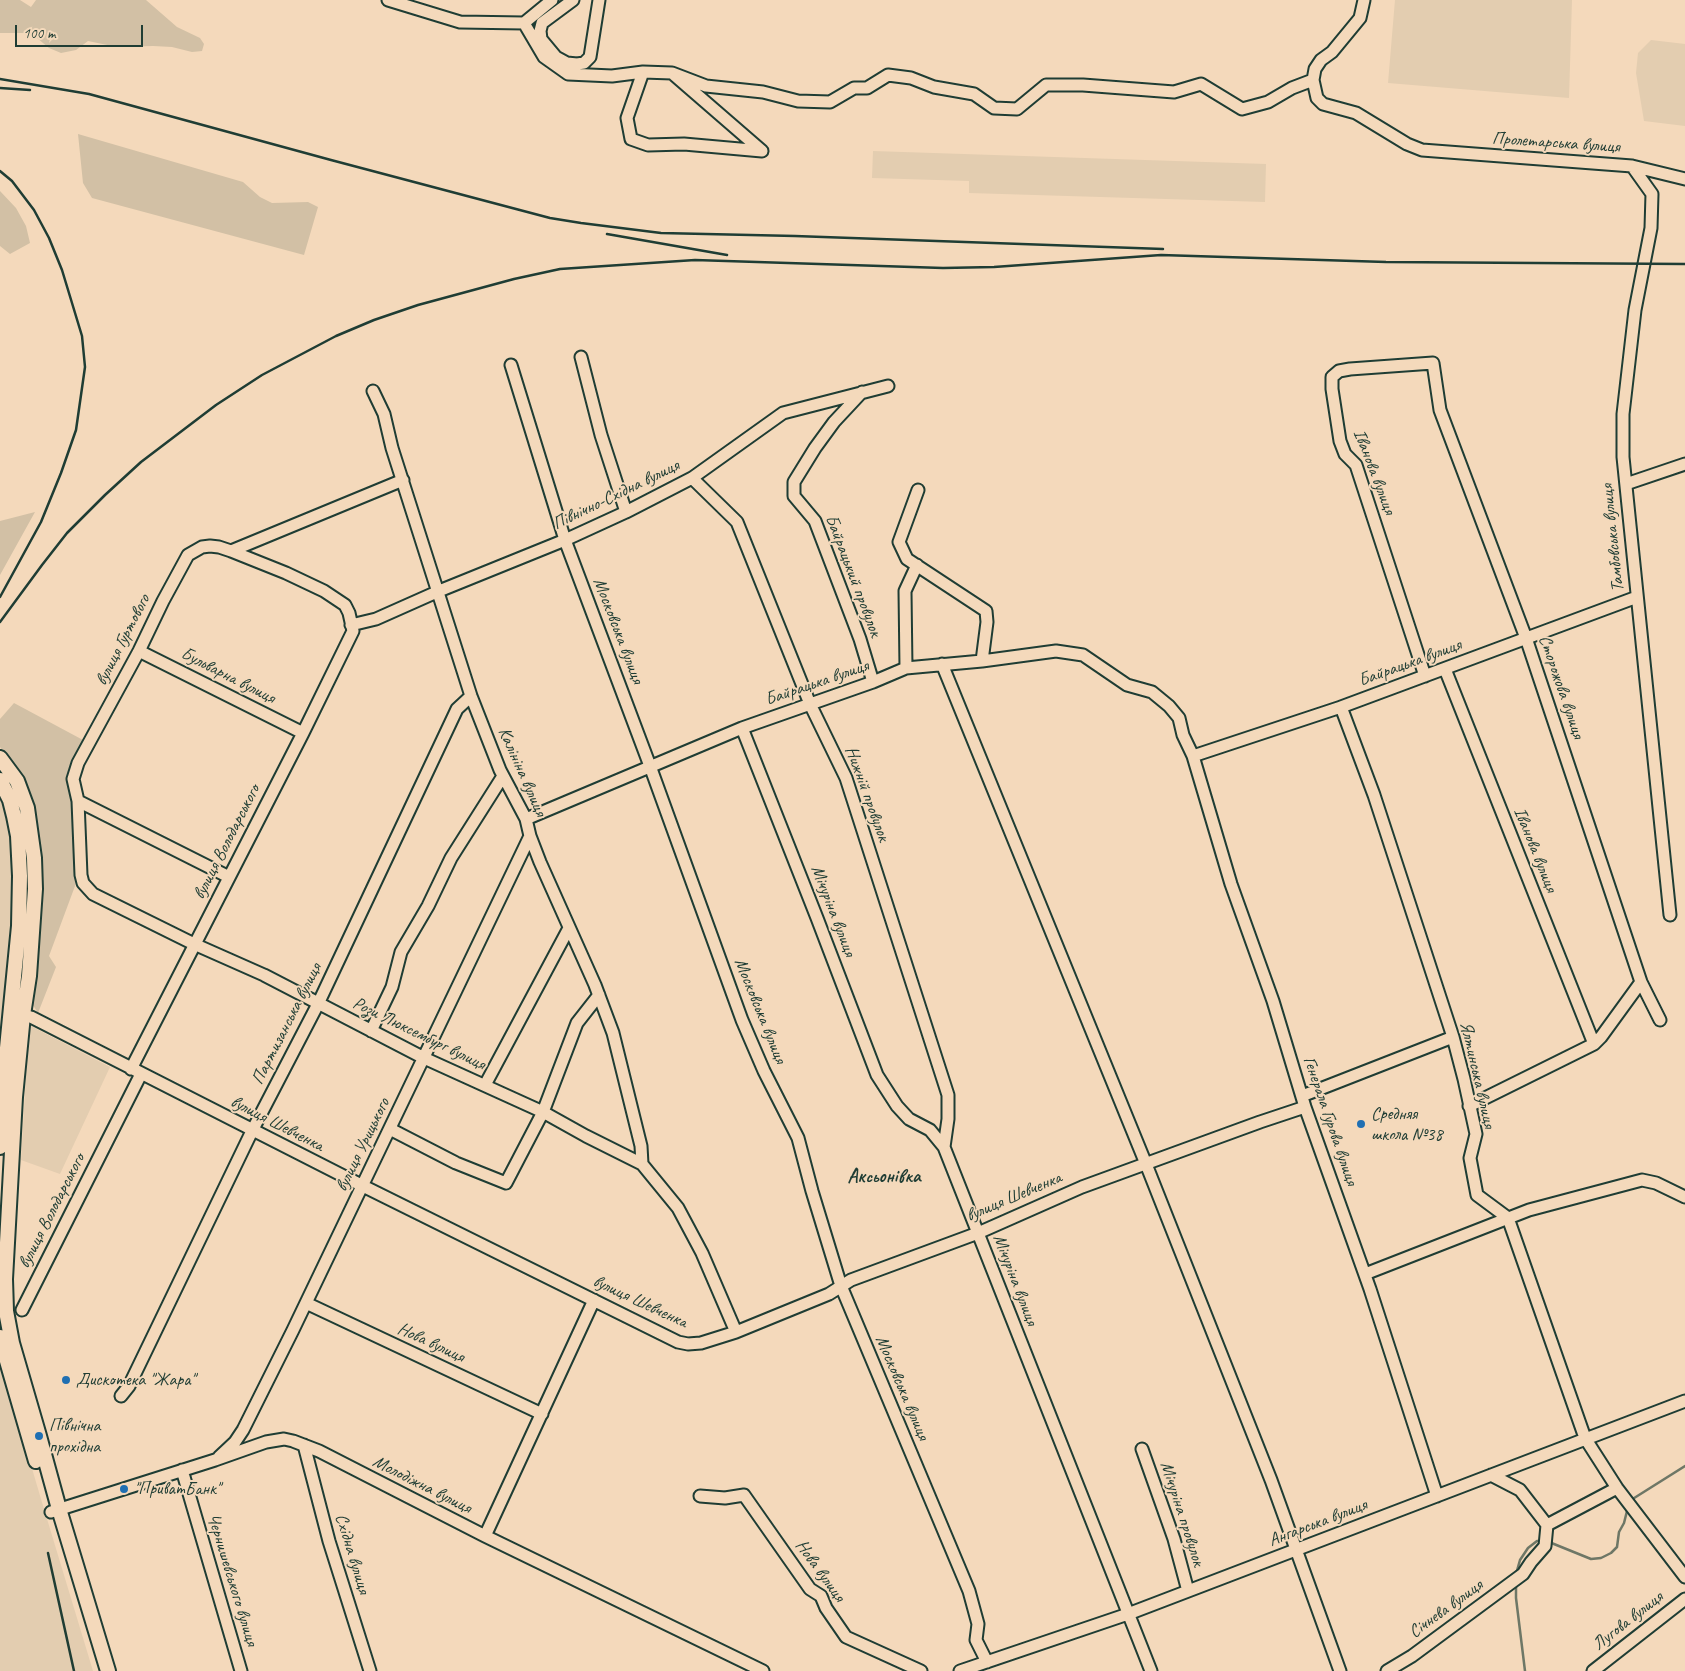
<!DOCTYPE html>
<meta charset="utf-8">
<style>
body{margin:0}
#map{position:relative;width:1685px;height:1671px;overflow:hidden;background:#f4d9bb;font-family:Caveat,sans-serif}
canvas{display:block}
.scale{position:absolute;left:15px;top:25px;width:128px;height:22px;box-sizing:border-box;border:2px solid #1f3d34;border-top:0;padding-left:6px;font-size:15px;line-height:18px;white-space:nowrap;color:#1f3d34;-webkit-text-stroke:4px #f4d9bb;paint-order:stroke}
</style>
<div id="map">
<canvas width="1685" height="1671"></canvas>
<div class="scale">100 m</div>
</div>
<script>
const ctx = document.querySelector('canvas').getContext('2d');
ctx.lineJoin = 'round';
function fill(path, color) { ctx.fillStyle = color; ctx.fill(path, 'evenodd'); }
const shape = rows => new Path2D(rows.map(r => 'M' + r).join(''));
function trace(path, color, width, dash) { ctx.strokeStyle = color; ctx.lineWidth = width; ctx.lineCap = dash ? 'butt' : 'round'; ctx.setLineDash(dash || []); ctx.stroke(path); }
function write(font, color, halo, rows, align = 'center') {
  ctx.font = font + ' Caveat,sans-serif'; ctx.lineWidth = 4; ctx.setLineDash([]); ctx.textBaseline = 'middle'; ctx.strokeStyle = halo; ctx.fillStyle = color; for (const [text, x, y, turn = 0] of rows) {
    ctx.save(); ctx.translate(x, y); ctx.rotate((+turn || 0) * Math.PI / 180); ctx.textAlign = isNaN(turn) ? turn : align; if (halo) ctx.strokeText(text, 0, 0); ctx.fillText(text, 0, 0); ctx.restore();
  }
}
fill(shape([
 [1395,0,1572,0,1569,98,1388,83],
 [1651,40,1685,44,1685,126,1644,121,1636,73,1638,53],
 [873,151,1266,164,1265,202,969,193,969,181,872,178],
 [0,793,4,803,11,837,14,876,13,926,0,1055],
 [29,1025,110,1067,60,1174,21,1160],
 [0,1360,41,1499,93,1671,0,1671]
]), '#e3cdb0');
fill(shape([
 [0,0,20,0,31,7,36,0,146,0,177,27,200,38,204,44,202,51,192,52,172,47,153,46,117,47,88,41,76,50,61,53,49,48,31,33,0,33],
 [78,134,243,182,260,197,272,203,308,202,318,207,304,255,92,198,83,183],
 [0,191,16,208,26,226,30,243,10,254,0,246],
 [35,512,0,575,0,521],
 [14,703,83,740,73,761,71,782,74,832,75,886,49,956,56,967,38,1013,31,1002,41,858,37,823,29,791,22,777,0,747,0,719]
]), '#d2c0a5');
trace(shape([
 [1631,1500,1685,1466],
 [1549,1542,1591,1559,1601,1558,1611,1553,1617,1547,1619,1532,1624,1523,1628,1507],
 [1516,1574,1520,1560,1528,1548,1537,1541,1541,1541],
 [1516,1585,1516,1598,1525,1671]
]), '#6e7766', 2.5);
const minor = shape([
 [388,0,460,22,524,23,552,0],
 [573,0,542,23,540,31,541,39,556,57,567,63,577,64,584,63,590,57,599,0],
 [1364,0,1360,18,1332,52,1321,60,1315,69,1313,80,1317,98,1323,104,1356,113,1407,144,1422,150,1632,166,1685,179],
 [524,23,544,57,568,74,612,76,643,72,627,118,631,139,648,145,684,144,762,151,672,73,643,72],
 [672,73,706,86,763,92,798,101,830,102,854,88,867,88,888,75,911,78,934,87,974,94,994,108,1017,109,1046,85,1083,85,1174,92,1201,84,1242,109,1268,102,1292,88,1313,80],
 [1632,166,1652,194,1651,228,1635,310,1623,414,1623,457,1670,915],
 [581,357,601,435,626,512],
 [511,365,565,540,650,766,742,1020,764,1071,798,1138,812,1191,841,1286,969,1591,978,1624,976,1640,987,1662],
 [373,391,384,414,392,448,471,696,500,770,526,819,530,836,540,862,595,985,613,1033,641,1146,642,1164],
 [862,392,834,422,815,448,794,482,794,496,815,521,860,639,873,682],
 [692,478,737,522,810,704,846,778,948,1095,948,1119,944,1147],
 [1626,484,1685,464],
 [918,490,899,542,907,559,986,611,987,622,982,661],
 [351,625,376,619,439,591,565,540,626,512,692,478,783,413,888,386],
 [139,651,303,733],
 [942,664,1146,1164,1271,1480,1340,1671],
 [906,668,905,591,917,565],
 [1445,669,1594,1044],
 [1425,676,1356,465,1345,454,1340,441,1332,389,1332,377,1339,371,1350,369,1433,363,1440,410,1526,638,1641,982,1660,1020],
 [1341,707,1374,795,1453,1037,1464,1079,1476,1134,1470,1158,1477,1195,1508,1218,1585,1438,1617,1488,1685,1577],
 [742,728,817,918,877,1075,897,1106,909,1119,930,1130,944,1147,1151,1671],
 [1193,756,1341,707,1637,597],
 [78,801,81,875,83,883,93,894,194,944,264,975,424,1058,543,1112,586,1136,642,1164,678,1208,702,1253,736,1332],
 [526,819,742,728,873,682,906,668,982,661,1056,651,1083,655,1127,685,1152,692,1169,706,1179,718,1183,735,1193,756,1231,884,1273,1001,1305,1107,1370,1289,1437,1496],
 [229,877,78,801,73,779,78,763,139,651,163,601,188,555,202,547,210,546,219,547,231,551,403,480],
 [15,1013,31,1017,363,1186,678,1342,688,1344,701,1343,736,1332,829,1294,851,1280,978,1233,1082,1187,1260,1122,1305,1107],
 [371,1031,392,987,401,952,428,906,451,858,503,776],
 [131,1069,303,733,353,631,349,613,345,605,324,591,286,573,231,551],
 [485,1085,569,928],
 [1302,1096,1453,1037],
 [1469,1106,1594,1044,1601,1037,1641,982],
 [390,1129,456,1163,506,1183,543,1112,577,1023,599,995],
 [1365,1274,1529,1210,1642,1180,1656,1183,1685,1197],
 [306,1303,542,1414],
 [22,1310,141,1074],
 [121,1396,129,1386,252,1131,318,1004,457,709,471,696],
 [304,1445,329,1541,370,1671],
 [1142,1449,1174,1539,1188,1591],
 [219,1457,235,1442,243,1430,293,1330,530,836],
 [182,1470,241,1671],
 [700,1496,725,1498,744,1495,810,1589,821,1596,826,1608,846,1637,921,1671],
 [51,1512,215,1460,266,1442,284,1439,293,1441,319,1451,485,1536,763,1671],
 [1547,1525,1617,1488],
 [485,1536,594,1300],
 [960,1671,1128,1614,1685,1401],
 [1387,1671,1412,1656,1523,1574,1531,1562,1545,1546,1547,1525,1520,1490,1491,1475],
 [1593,1671,1685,1599]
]);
const major = shape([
 [0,758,17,781,27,808,34,858,35,889,29,976,23,1015,15,1097,5,1279,6,1311,12,1343,39,1436,59,1509,108,1671],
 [0,780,10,800,14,816,18,836,20,876,19,926,7,1048,0,1147],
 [0,1337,36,1461]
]);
trace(minor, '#1f3d34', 15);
trace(major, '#1f3d34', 18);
trace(minor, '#f4d9bb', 11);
trace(major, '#f4d9bb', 14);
trace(shape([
 [0,79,89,94,331,160,550,218,581,223,661,233,795,236,1163,249],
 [0,88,30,90],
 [0,171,12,181,34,210,49,238,62,270,82,336,85,367,76,430,61,473,41,522,0,597],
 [607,234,727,255],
 [0,622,42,565,67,533,105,495,141,462,216,405,262,375,336,336,374,320,418,305,514,279,560,269,695,260,943,268,994,267,1161,255,1386,262,1685,264],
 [48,1553,74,1671]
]), '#1f3d34', 2.5);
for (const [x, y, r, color] of [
 [1361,1124,5,"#1f6fb2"],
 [66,1380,5,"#1f6fb2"],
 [39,1436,5,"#1f6fb2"],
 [124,1489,5,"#1f6fb2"]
]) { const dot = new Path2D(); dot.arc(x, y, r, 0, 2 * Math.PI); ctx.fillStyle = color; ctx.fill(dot); trace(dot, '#f4d9bb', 2); }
write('18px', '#1f3d34', '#f4d9bb', [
 ["Пролетарська вулиця",1556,143,4],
 ["Іванова вулиця",1374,472,69],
 ["Північно-Східна вулиця",616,495,-26],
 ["Тамбовська вулиця",1613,538,-96],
 ["Байрацький провулок",853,576,69],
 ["Московська вулиця",618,631,69],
 ["вулиця Гуртового",123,640,-63],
 ["Байрацька вулиця",1410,663,-20],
 ["Бульварна вулиця",228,676,27],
 ["Байрацька вулиця",817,683,-19],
 ["Сторожова вулиця",1561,687,71],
 ["Калініна вулиця",522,772,66],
 ["Нижній провулок",867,794,70],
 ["вулиця Володарського",227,842,-63],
 ["Іванова вулиця",1535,850,68],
 ["Мічуріна вулиця",833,911,69],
 ["Московська вулиця",760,1011,68],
 ["Партизанська вулиця",287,1024,-63],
 ["Рози Люксембург вулиця",419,1034,26],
 ["Ялтинська вулиця",1477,1075,77],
 ["Генерала Гурова вулиця",1330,1121,71],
 ["вулиця Шевченка",277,1124,27],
 ["вулиця Урицького",363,1145,-64],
 ["вулиця Шевченка",1014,1197,-23],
 ["вулиця Володарського",52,1211,-63],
 ["Мічуріна вулиця",1015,1280,69],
 ["вулиця Шевченка",640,1302,25],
 ["Нова вулиця",431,1343,25],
 ["Московська вулиця",902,1388,67],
 ["Молодіжна вулиця",422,1485,27],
 ["Мічуріна провулок",1182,1514,72],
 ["Ангарська вулиця",1318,1523,-21],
 ["Східна вулиця",352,1554,73],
 ["Нова вулиця",820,1571,54],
 ["Чернишевського вулиця",232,1580,73],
 ["Січнева вулиця",1446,1609,-36],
 ["Лугова вулиця",1628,1621,-38]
]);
write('18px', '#1f3d34', '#f4d9bb', [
 ["Средняя",1371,1114],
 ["школа №38",1371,1135],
 ["Дискотека \"Жара\"",76,1380],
 ["Північна",49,1426],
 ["прохідна",49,1447],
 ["\"ПриватБанк\"",134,1489]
], 'left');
write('bold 19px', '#1f3d34', '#f4d9bb', [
 ["Аксьонівка",884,1177]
]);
</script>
